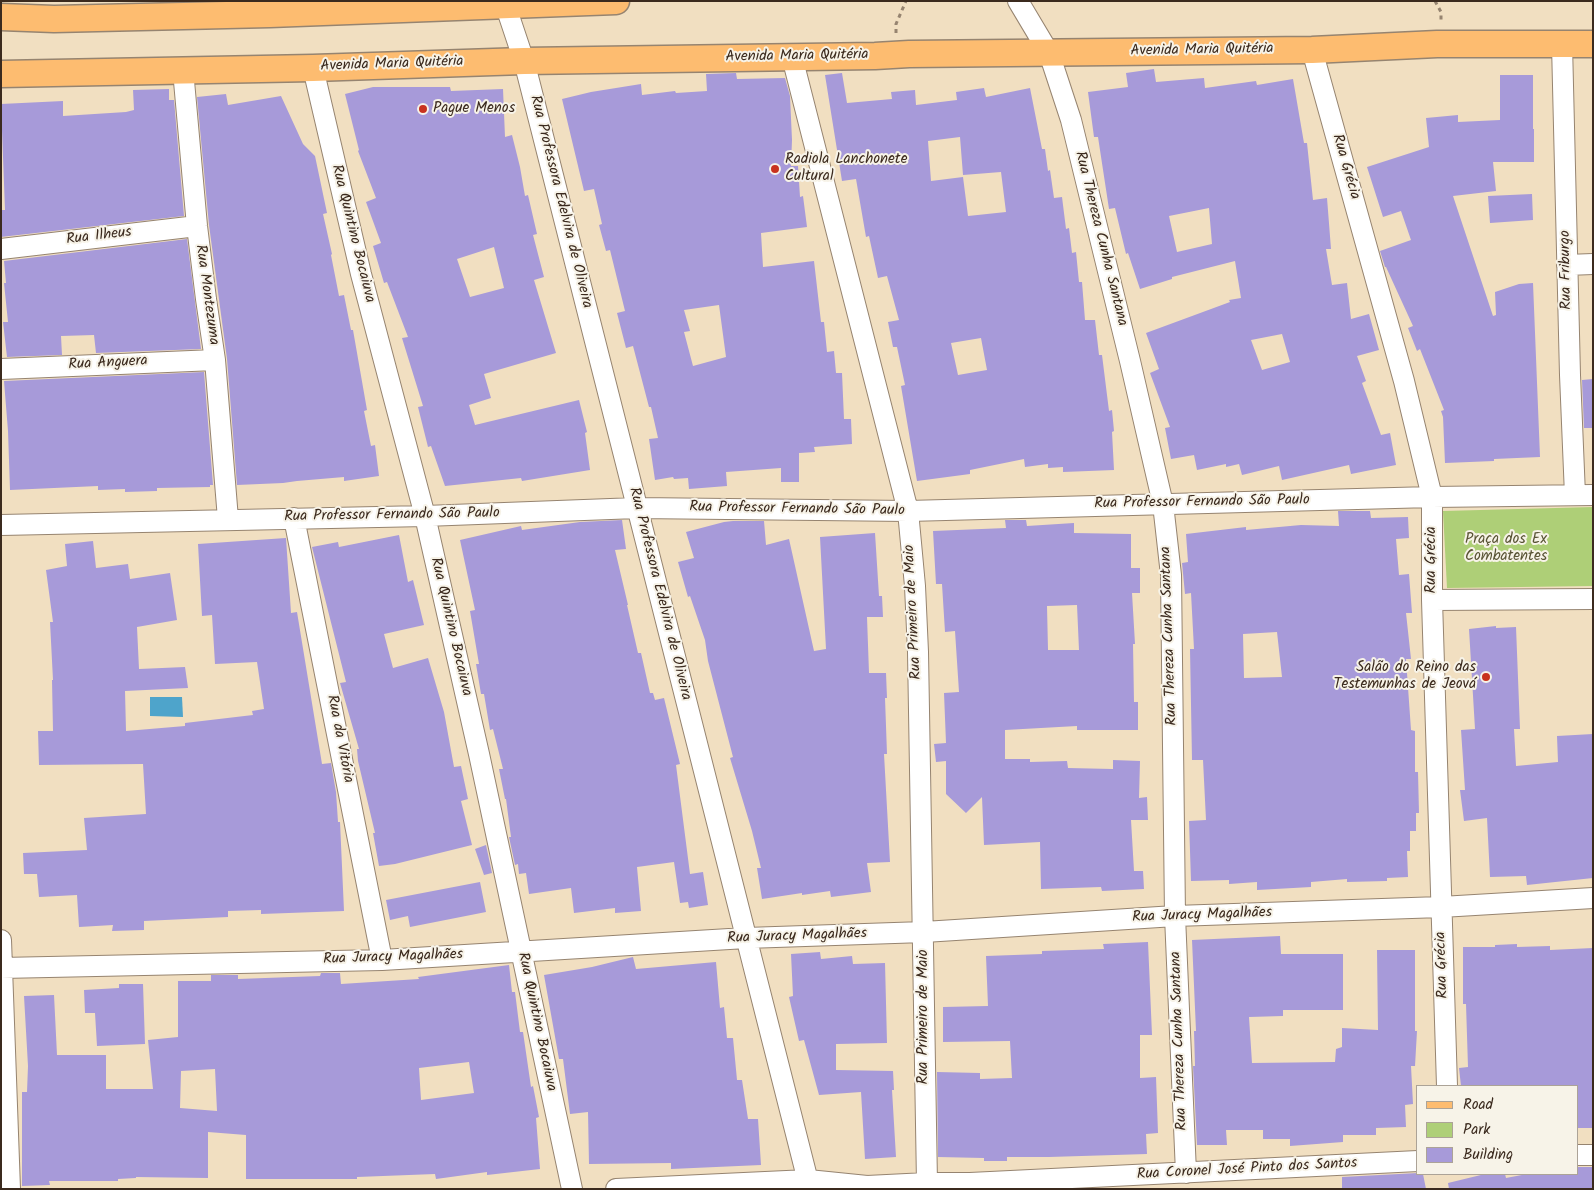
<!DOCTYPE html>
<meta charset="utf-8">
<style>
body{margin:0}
#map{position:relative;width:1594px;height:1190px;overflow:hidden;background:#f1dfc1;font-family:Kalam,sans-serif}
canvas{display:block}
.frame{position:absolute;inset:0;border:2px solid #3b2a1e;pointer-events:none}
.legend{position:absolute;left:1416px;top:1085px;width:162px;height:90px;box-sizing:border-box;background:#f7f3e8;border:1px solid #aca397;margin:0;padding:6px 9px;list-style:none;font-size:15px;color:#3b2a1e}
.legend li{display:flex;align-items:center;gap:10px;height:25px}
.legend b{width:25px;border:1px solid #aca397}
</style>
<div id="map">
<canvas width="1594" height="1190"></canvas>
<div class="frame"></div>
<ul class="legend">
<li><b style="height:6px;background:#fdbc70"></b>Road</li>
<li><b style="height:14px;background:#aecf77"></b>Park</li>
<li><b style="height:14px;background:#a79ad9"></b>Building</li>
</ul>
</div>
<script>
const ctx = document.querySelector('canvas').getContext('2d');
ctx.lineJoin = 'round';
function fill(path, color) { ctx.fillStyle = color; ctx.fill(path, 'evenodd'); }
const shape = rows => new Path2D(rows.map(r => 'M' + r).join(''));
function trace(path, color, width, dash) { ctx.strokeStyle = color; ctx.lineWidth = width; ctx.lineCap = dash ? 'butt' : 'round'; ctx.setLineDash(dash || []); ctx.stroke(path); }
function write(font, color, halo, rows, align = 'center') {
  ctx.font = font + ' Kalam,sans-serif'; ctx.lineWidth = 4; ctx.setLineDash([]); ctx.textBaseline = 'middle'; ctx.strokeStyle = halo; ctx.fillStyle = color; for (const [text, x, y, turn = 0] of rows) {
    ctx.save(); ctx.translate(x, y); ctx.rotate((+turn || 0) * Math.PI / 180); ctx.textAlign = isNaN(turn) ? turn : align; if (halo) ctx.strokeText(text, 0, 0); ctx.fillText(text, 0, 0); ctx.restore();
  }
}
fill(shape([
 [1593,507,1593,586,1447,588,1443,511]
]), '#aecf77');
fill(shape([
 [150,697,182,697,183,717,150,716]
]), '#4ea4cb');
fill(shape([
 [1154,69,1156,82,1204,78,1205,88,1256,81,1257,85,1293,79,1304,143,1307,143,1313,200,1327,198,1331,249,1326,249,1332,285,1347,283,1351,319,1369,314,1379,350,1357,356,1366,381,1362,383,1381,435,1390,433,1396,465,1351,474,1349,465,1282,480,1279,466,1242,475,1239,464,1226,467,1226,464,1197,470,1194,455,1171,459,1165,428,1170,427,1150,373,1159,369,1146,333,1230,302,1229,300,1241,298,1235,261,1172,277,1172,279,1140,289,1128,253,1126,254,1115,208,1109,209,1098,137,1094,137,1088,92,1128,87,1126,73],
 [1209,208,1212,244,1177,252,1169,216],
 [1282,334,1290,362,1262,370,1251,340],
 [736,73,737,79,785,78,790,96,792,140,791,166,798,166,800,197,803,196,807,227,761,233,763,267,814,261,821,322,824,322,827,352,834,351,836,373,842,373,844,419,851,419,852,444,814,447,815,452,799,453,799,482,781,482,781,468,726,472,727,486,689,489,688,478,674,479,673,477,655,480,649,439,658,438,651,407,649,407,633,346,626,348,617,313,625,311,610,250,606,251,599,225,602,224,594,189,584,191,562,99,591,92,641,84,642,95,675,91,676,93,707,91,706,74],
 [719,305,726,357,693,366,684,332,690,331,684,310],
 [842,73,847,103,892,99,891,92,915,90,916,105,957,100,956,92,984,88,986,97,1030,88,1042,149,1045,149,1048,171,1050,170,1054,198,1062,197,1066,229,1069,228,1072,253,1076,252,1079,282,1082,282,1085,320,1095,320,1099,355,1102,355,1109,411,1112,410,1114,431,1112,432,1114,470,1063,472,1063,467,1048,468,1048,464,1025,467,1024,459,970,470,970,474,917,481,901,386,905,385,897,347,893,347,888,322,899,320,887,276,878,278,869,236,866,237,856,179,842,181,825,75],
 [960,137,963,175,1001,172,1006,212,968,216,963,177,931,181,928,141],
 [981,338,987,370,958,375,951,343],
 [1500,75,1533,75,1533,129,1534,129,1534,162,1493,162,1496,191,1453,196,1493,316,1496,315,1495,292,1519,284,1533,283,1540,457,1494,459,1494,461,1445,463,1443,417,1441,411,1444,410,1420,349,1417,351,1408,328,1413,326,1386,267,1385,267,1380,251,1411,240,1401,211,1383,217,1367,167,1429,147,1426,118,1458,115,1458,122,1500,120],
 [373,87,450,87,451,91,503,89,505,137,512,135,520,167,525,196,528,195,537,234,533,235,544,277,534,280,556,353,484,374,491,398,469,405,475,425,579,400,587,432,585,433,590,470,522,481,521,478,445,486,431,446,428,447,418,407,423,406,402,338,408,337,387,282,384,283,373,246,381,243,366,202,376,198,358,151,359,150,345,94],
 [494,247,504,288,470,297,457,259],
 [169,89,169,100,174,100,184,216,1,237,1,210,5,210,1,104,63,101,63,116,126,112,134,110,133,90],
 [226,94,228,105,281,96,303,144,315,156,327,213,323,214,332,254,331,255,339,296,344,295,351,330,353,330,367,410,364,411,371,446,375,445,379,476,344,481,344,477,297,481,283,483,237,485,227,359,209,225,197,97],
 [1532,194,1533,220,1490,223,1488,196],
 [187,239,201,349,96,353,94,335,61,336,62,355,7,357,3,322,8,322,4,283,6,283,4,261],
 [204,372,213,485,210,485,210,487,157,488,157,491,125,492,125,489,98,490,98,486,10,490,8,431,4,381],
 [1593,379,1593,428,1584,428,1582,380],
 [1338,511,1370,511,1371,518,1408,517,1409,538,1396,539,1399,575,1409,574,1412,613,1406,613,1411,659,1406,659,1411,730,1415,731,1415,772,1418,772,1419,813,1416,813,1416,831,1410,831,1410,851,1407,851,1408,877,1387,878,1387,881,1347,882,1347,879,1311,882,1311,887,1257,890,1257,882,1229,884,1229,880,1191,881,1189,821,1206,820,1203,760,1192,760,1190,649,1194,649,1191,593,1185,594,1182,563,1188,562,1186,534,1246,527,1246,530,1301,525,1339,526],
 [1277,632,1282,677,1244,678,1243,634],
 [622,520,626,549,615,550,628,605,627,605,638,653,641,653,650,693,653,693,655,700,664,698,680,764,676,765,690,874,703,872,708,905,689,908,688,902,680,903,674,862,637,867,641,911,615,913,615,908,574,913,571,888,529,894,526,873,519,874,518,864,515,865,509,837,511,837,506,799,505,799,499,769,503,769,493,729,490,730,484,694,481,694,476,664,479,664,470,611,475,610,460,540,521,526,522,530,580,522],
 [1005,520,1026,520,1027,526,1074,523,1074,533,1131,534,1131,568,1140,568,1140,593,1132,593,1135,644,1133,644,1134,702,1138,702,1138,730,1077,730,1077,726,1005,730,1005,759,1030,759,1030,762,1067,761,1068,768,1113,769,1113,760,1140,761,1139,798,1147,797,1148,820,1131,820,1134,871,1143,871,1144,889,1102,891,1101,887,1041,889,1040,842,984,845,982,797,966,813,946,794,946,761,936,762,934,744,946,743,944,693,959,692,955,631,945,632,942,584,936,584,933,531,1006,528],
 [1077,605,1079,650,1048,650,1047,606],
 [733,521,764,521,766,545,789,539,814,651,826,649,820,537,875,533,879,596,882,596,883,617,867,617,869,673,886,673,887,698,885,698,887,754,884,754,890,862,867,863,871,892,831,897,830,891,802,895,802,893,762,899,757,868,761,868,752,831,730,758,733,757,708,661,705,640,690,596,688,597,678,562,694,558,686,532,724,522],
 [399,535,408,582,413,580,424,625,384,634,393,668,428,658,444,712,454,767,461,766,468,799,461,801,472,845,395,864,379,866,373,833,375,833,358,761,357,749,359,749,340,683,346,682,312,547,338,542,339,547],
 [286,538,291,613,297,612,322,764,331,763,336,792,338,822,340,822,344,911,261,914,261,910,228,911,228,917,144,921,144,930,112,931,113,925,79,927,77,895,39,897,37,874,24,874,23,853,87,850,84,818,146,814,143,764,39,765,38,731,53,731,52,680,53,680,50,622,53,622,46,570,67,566,65,544,93,541,96,568,128,564,130,579,170,573,177,620,137,627,139,669,185,667,188,688,125,691,126,731,185,726,185,723,253,715,252,711,264,709,257,662,215,664,212,615,202,616,198,544],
 [1496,626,1496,628,1516,627,1520,729,1514,729,1516,766,1558,762,1557,736,1593,734,1593,878,1527,885,1526,876,1490,877,1487,818,1464,821,1460,790,1465,790,1461,730,1475,729,1469,629],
 [486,845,492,873,484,875,475,849],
 [480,882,486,912,410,927,408,916,390,920,386,900],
 [1280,936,1281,954,1343,954,1343,1010,1283,1010,1283,1016,1249,1017,1252,1063,1335,1062,1336,1049,1342,1047,1342,1028,1378,1030,1377,950,1415,950,1415,1031,1417,1031,1415,1066,1411,1066,1413,1104,1405,1105,1406,1127,1376,1128,1376,1135,1343,1135,1343,1142,1290,1146,1290,1139,1263,1139,1263,1130,1226,1130,1227,1145,1197,1145,1193,1066,1195,1066,1194,1031,1196,1031,1192,940],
 [1148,942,1152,1035,1140,1035,1140,1078,1156,1077,1158,1133,1146,1134,1147,1154,1049,1157,1007,1157,1007,1161,984,1161,984,1158,938,1157,937,1072,980,1073,980,1079,1012,1078,1010,1041,943,1042,943,1007,988,1006,986,956,1042,954,1042,951,1104,949,1103,944],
 [1517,944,1517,947,1550,946,1550,950,1593,948,1593,1128,1578,1128,1578,1086,1461,1086,1459,1068,1468,1067,1466,1004,1463,1004,1463,947,1495,947,1495,945],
 [820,952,821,959,852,956,853,964,885,963,887,1043,836,1044,836,1070,893,1071,894,1090,892,1090,896,1157,865,1159,861,1092,819,1095,804,1040,799,1041,789,997,793,996,791,954],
 [633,957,636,969,716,962,720,1008,724,1007,727,1038,733,1038,737,1080,742,1080,748,1119,758,1119,761,1165,671,1169,671,1163,589,1164,588,1112,570,1114,563,1059,559,1059,544,975,592,967],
 [509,965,512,992,515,992,520,1032,523,1032,531,1087,533,1086,539,1117,536,1118,540,1169,487,1175,487,1172,436,1179,435,1174,357,1177,357,1179,246,1179,246,1135,208,1132,208,1178,136,1177,136,1178,118,1179,118,1181,49,1181,50,1185,22,1186,22,1092,27,1092,28,1066,24,996,54,995,57,1055,106,1055,106,1089,153,1089,148,1040,178,1037,178,981,211,981,211,975,238,975,238,979,320,976,321,973,340,973,341,984,419,979,418,977],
 [469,1062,474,1093,421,1100,419,1068],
 [215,1069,217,1111,180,1108,181,1071],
 [119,984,143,984,145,1044,97,1046,95,1013,85,1013,84,990,119,988],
 [1578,1167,1593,1167,1593,1189,1449,1189,1448,1183,1485,1174,1505,1174,1506,1178,1527,1174,1578,1174],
 [1418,1173,1423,1174,1426,1189,1342,1189,1342,1177]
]), '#a79ad9');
const minor = shape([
 [504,1,524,61,810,1189],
 [1018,1,1049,53,1071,120,1130,361,1163,504,1171,575,1175,916,1186,1173],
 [1562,44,1570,375,1575,495],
 [1312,50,1404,381,1432,497,1432,600,1447,1086],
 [792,57,908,511,915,586,918,652,927,1183],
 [313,68,361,274,425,516,479,754,572,1189],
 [183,70,197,226,206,299,215,360,228,519],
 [1,249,197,226],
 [1567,265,1593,264],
 [1,369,215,360],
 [294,518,382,960],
 [1,525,425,516,637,508,908,511,1432,497,1593,495],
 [1432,600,1593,599],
 [1,940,10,1189],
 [1,968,382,960,746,938,924,932,1175,916,1441,907,1593,898],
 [1578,1155,1593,1155],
 [616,1189,808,1180,867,1186,927,1183,970,1183,1418,1161]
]);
const major = shape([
 [1,17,54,19,270,14,616,1],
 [1,74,313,68,524,61,875,56,909,54,1312,50,1437,44,1593,44]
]);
trace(minor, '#968470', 22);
trace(major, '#968470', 29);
trace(shape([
 [1435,1,1441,12,1441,21],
 [896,33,896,24,906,1]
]), '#968470', 3, [4, 4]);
trace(minor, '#fff', 20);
trace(major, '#fdbc70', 26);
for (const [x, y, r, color] of [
 [423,109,5,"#c8321e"],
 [775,169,5,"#c8321e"],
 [1486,677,5,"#c8321e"]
]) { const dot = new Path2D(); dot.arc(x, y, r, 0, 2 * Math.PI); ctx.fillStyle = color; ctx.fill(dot); trace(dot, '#f7f3e8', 2); }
write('15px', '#3b2a1e', '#f7f3e8', [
 ["Avenida Maria Quitéria",1202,51,-1],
 ["Avenida Maria Quitéria",797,57,-1],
 ["Avenida Maria Quitéria",392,65,-2],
 ["Rua Grécia",1345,167,74],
 ["Rua Professora Edelvira de Oliveira",560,202,76],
 ["Rua Quintino Bocaiuva",352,234,76],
 ["Rua Ilheus",99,237,-7],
 ["Rua Thereza Cunha Santana",1100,239,76],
 ["Rua Friburgo",1567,270,-91],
 ["Rua Montezuma",206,295,82],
 ["Rua Anguera",108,364,-3],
 ["Rua Professor Fernando São Paulo",1202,503,-1],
 ["Rua Professor Fernando São Paulo",797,510,1],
 ["Rua Professor Fernando São Paulo",392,516,-1],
 ["Rua Grécia",1432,560,-90],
 ["Rua Professora Edelvira de Oliveira",659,594,76],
 ["Rua Primeiro de Maio",914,612,-93],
 ["Rua Quintino Bocaiuva",450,627,77],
 ["Rua Thereza Cunha Santana",1170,636,-92],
 ["Rua da Vitória",339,739,79],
 ["Rua Juracy Magalhães",1202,916,-2],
 ["Rua Juracy Magalhães",797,937,-2],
 ["Rua Juracy Magalhães",393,958,-2],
 ["Rua Grécia",1443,965,-92],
 ["Rua Primeiro de Maio",924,1017,-90],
 ["Rua Quintino Bocaiuva",536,1022,78],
 ["Rua Thereza Cunha Santana",1180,1041,-92],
 ["Rua Coronel José Pinto dos Santos",1247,1170,-3]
]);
write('15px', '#3b2a1e', '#f7f3e8', [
 ["Pague Menos",433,109],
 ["Radiola Lanchonete",785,160],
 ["Cultural",785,177],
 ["Salão do Reino das",1476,668,"right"],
 ["Testemunhas de Jeová",1476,685,"right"]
], 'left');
write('15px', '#585334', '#f7f3e8', [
 ["Praça dos Ex",1506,540],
 ["Combatentes",1506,557]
]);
</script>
